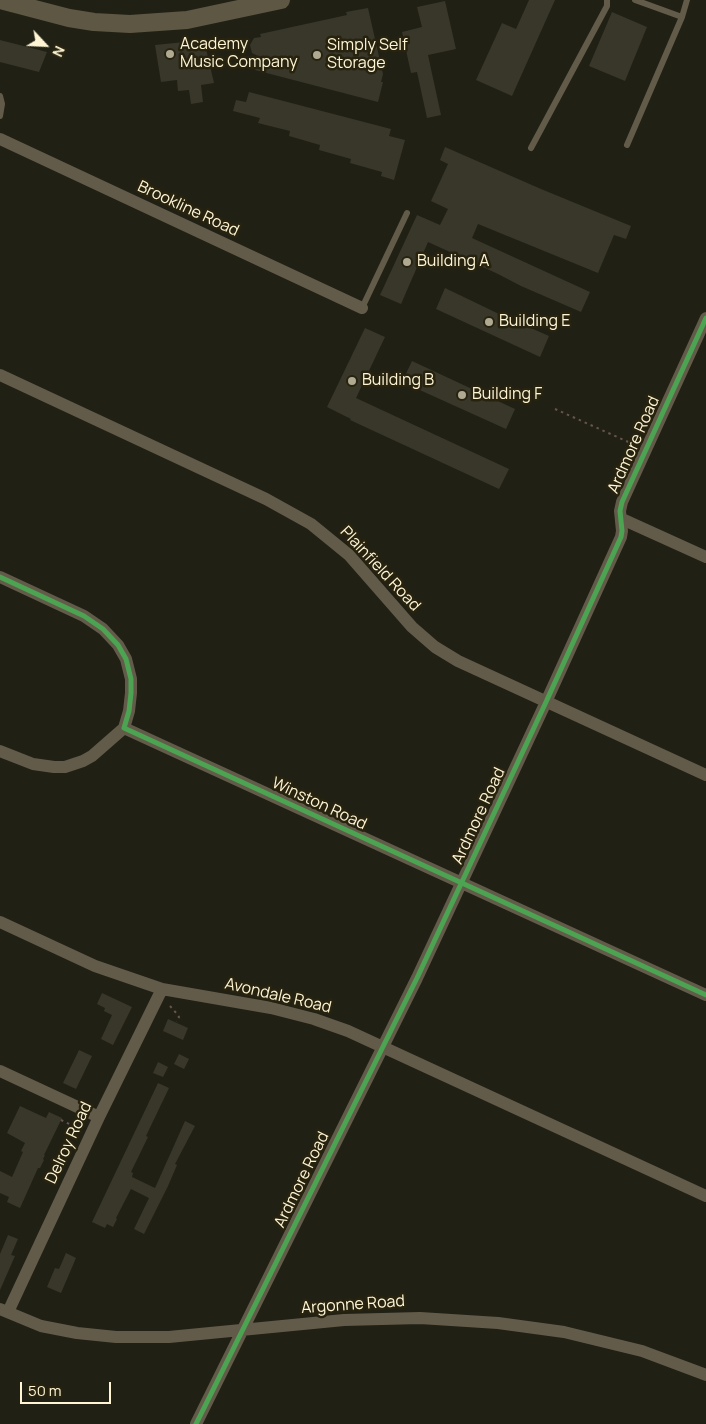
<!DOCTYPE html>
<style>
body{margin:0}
#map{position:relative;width:706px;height:1424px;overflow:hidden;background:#212015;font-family:Manrope,sans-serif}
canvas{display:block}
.north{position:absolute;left:20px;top:20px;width:50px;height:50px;-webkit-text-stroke:4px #27230f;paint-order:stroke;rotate:115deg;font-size:14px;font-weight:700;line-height:20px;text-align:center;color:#fff5d5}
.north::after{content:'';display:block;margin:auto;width:18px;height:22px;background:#fff5d5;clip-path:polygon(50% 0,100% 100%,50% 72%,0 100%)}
.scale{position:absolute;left:20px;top:1382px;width:91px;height:22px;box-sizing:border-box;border:2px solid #fff5d5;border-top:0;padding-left:6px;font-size:15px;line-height:18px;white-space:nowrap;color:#fff5d5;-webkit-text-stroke:4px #27230f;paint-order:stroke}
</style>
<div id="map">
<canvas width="706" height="1424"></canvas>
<div class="north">N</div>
<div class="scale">50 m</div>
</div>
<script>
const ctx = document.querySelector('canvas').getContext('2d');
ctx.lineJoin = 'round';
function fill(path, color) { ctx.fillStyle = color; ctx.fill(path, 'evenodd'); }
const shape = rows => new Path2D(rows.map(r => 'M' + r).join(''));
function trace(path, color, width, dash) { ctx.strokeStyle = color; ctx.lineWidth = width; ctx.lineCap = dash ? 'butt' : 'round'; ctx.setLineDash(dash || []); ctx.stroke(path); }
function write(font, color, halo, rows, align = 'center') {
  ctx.font = font + ' Manrope,sans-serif'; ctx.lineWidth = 5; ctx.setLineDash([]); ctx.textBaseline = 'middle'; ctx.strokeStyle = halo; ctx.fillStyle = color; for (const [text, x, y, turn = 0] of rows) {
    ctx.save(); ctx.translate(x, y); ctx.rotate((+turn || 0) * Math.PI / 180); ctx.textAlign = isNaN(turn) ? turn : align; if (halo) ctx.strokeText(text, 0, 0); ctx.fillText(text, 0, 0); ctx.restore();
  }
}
fill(shape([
 [529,0,555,0,512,96,476,80,502,23,516,29],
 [445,1,456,49,428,55,441,115,427,118,417,72,411,73,402,32,422,27,417,7],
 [368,8,383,74,381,82,383,82,378,102,255,70,258,56,252,53,250,45,254,38,261,37,260,34,347,15,346,12],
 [612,12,647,27,625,81,589,66],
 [0,40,47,52,39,72,0,62],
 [204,40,214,83,201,85,203,102,191,104,189,90,178,91,177,80,161,82,155,45],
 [249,92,391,129,389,136,405,140,394,180,381,176,382,172,350,163,351,159,319,150,320,145,289,136,290,131,258,123,260,118,233,111,236,100,246,102],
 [445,147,541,189,631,226,626,239,614,235,598,273,478,224,472,238,590,292,581,312,521,286,498,274,428,242,401,304,380,295,417,215,440,225,448,209,431,201,448,164,440,160],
 [445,288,524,326,524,325,549,336,540,357,436,309],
 [365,328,385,337,356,398,509,469,499,489,350,420,351,419,327,407],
 [412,361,515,409,506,429,402,382],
 [102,993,132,1007,113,1045,101,1039,112,1015,104,1011,105,1008,97,1004],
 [168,1019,188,1028,183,1040,163,1031],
 [79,1050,92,1056,76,1089,63,1083],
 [179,1054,189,1059,184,1069,174,1064],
 [158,1062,168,1067,163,1077,153,1073],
 [158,1083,169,1088,146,1136,148,1137,131,1172,133,1173,132,1177,155,1188,185,1121,195,1126,175,1164,177,1165,168,1186,144,1234,134,1229,149,1198,131,1189,116,1218,117,1219,113,1227,107,1224,105,1228,92,1222],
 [20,1106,46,1118,49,1112,62,1118,44,1155,45,1155,43,1159,44,1160,40,1168,38,1168,20,1208,7,1202,9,1197,0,1193,0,1171,12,1177,23,1152,21,1151,25,1143,7,1133],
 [8,1235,18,1239,11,1255,15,1256,0,1290,0,1254],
 [66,1253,76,1258,61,1293,47,1287,55,1268,59,1269]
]), '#38372a');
trace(shape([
 [555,409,635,445],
 [170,1006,178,1015,179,1017,177,1022],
 [61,1120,80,1129]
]), '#67544f', 2, [2.5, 4]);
trace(shape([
 [635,0,682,17,687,0],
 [0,96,2,104,0,116],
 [627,145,682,17],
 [531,148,607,6,607,0],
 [362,308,407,213]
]), '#625b49', 6);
trace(shape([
 [0,139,362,308],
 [0,375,266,499,311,524,349,555,412,627,435,647,458,661,706,775],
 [622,519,706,557],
 [0,577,84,616,103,629,118,645,126,659,131,679,131,693,129,711,124,728,706,995],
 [0,751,33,764,54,767,65,767,83,761,92,756,124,728],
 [0,922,95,966,162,989,271,1008,314,1019,348,1031,706,1196],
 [0,1071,99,1117],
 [0,1309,41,1326,77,1333,116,1337,169,1337,344,1320,420,1318,498,1323,564,1332,642,1351,706,1375],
 [8,1312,99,1117,162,989],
 [196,1424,417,978,546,702,621,537,622,531,620,511,622,502,706,318]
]), '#625b49', 12);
trace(shape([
 [0,0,69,18,94,22,130,24,187,20,281,0]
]), '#5d5744', 18);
trace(shape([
 [0,577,84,616,103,629,118,645,126,659,131,679,131,693,129,711,124,728,706,995],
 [196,1424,417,978,546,702,621,537,622,531,620,511,622,502,706,318]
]), '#4ca352', 5);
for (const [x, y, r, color] of [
 [170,54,5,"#b1aa92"],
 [317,55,5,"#b1aa92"],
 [407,262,5,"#b1aa92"],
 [489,322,5,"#b1aa92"],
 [352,381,5,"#b1aa92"],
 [462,395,5,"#b1aa92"]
]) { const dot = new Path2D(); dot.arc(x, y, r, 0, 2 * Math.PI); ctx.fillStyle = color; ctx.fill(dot); trace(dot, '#27230f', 2); }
write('16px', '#fff5d5', '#27230f', [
 ["Academy",180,45],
 ["Music Company",180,63],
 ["Simply Self",327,46],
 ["Storage",327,64],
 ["Building A",417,262],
 ["Building E",499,322],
 ["Building B",362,381],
 ["Building F",472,395]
], 'left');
write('16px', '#fff5d5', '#27230f', [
 ["Brookline Road",188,209,25],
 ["Ardmore Road",634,445,-66],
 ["Plainfield Road",380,569,47],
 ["Winston Road",319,804,25],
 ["Ardmore Road",479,816,-65],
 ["Avondale Road",278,996,13],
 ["Delroy Road",69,1143,-65],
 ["Ardmore Road",302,1180,-64],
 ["Argonne Road",353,1305,-4]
]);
</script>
